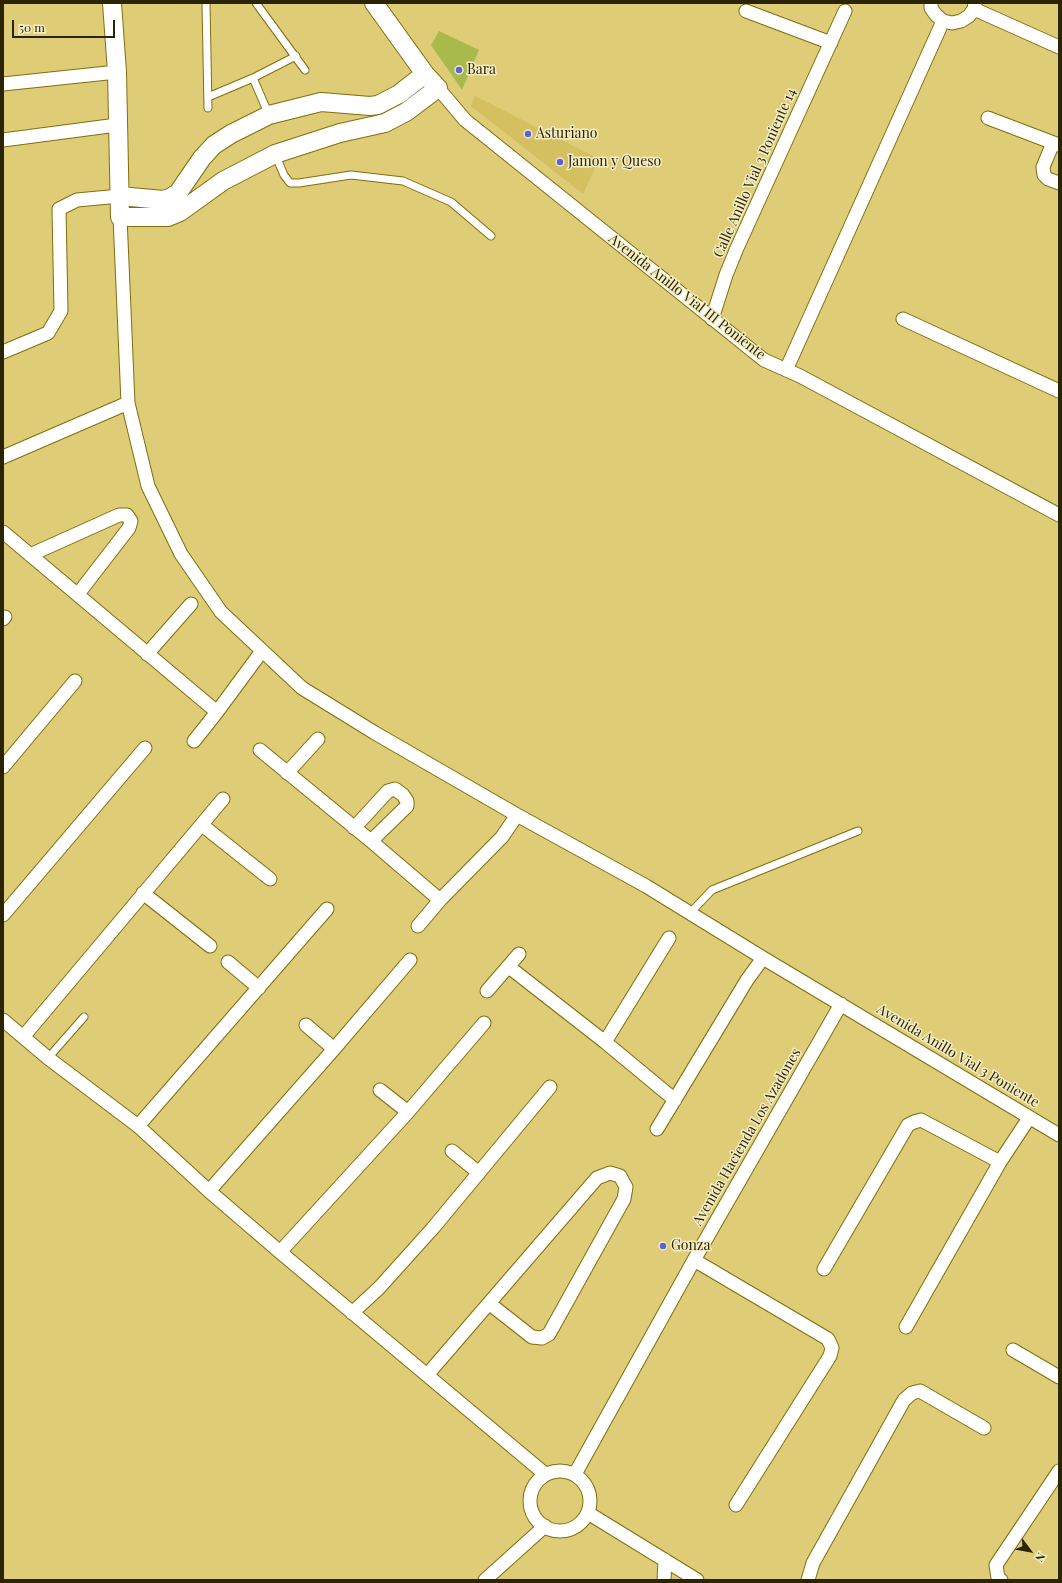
<!DOCTYPE html>
<style>
body{margin:0}
#map{position:relative;width:1062px;height:1583px;overflow:hidden;background:#decc77;font-family:"Playfair Display",serif}
canvas{display:block}
.frame{position:absolute;inset:0;border:4px solid #2b2400;pointer-events:none}
.north{position:absolute;left:1010px;top:1531px;width:40px;height:40px;-webkit-text-stroke:3px #f5edc4;paint-order:stroke;rotate:122deg;font-size:11px;font-weight:700;line-height:16px;text-align:center;color:#2b2400}
.north::after{content:'';display:block;margin:auto;width:14px;height:18px;background:#2b2400;clip-path:polygon(50% 0,100% 100%,50% 72%,0 100%)}
.scale{position:absolute;left:12px;top:20px;width:103px;height:18px;box-sizing:border-box;border:2px solid #2b2400;border-top:0;padding-left:5px;font-size:12px;line-height:14px;white-space:nowrap;color:#2b2400;-webkit-text-stroke:3px #f5edc4;paint-order:stroke}
</style>
<div id="map">
<canvas width="1062" height="1583"></canvas>
<div class="frame"></div>
<div class="north">N</div>
<div class="scale">50 m</div>
</div>
<script>
const ctx = document.querySelector('canvas').getContext('2d');
ctx.lineJoin = 'round';
function fill(path, color) { ctx.fillStyle = color; ctx.fill(path, 'evenodd'); }
const shape = rows => new Path2D(rows.map(r => 'M' + r).join(''));
function trace(path, color, width, dash) { ctx.strokeStyle = color; ctx.lineWidth = width; ctx.lineCap = dash ? 'butt' : 'round'; ctx.setLineDash(dash || []); ctx.stroke(path); }
function write(font, color, halo, rows, align = 'center') {
  ctx.font = font + ' "Playfair Display",serif'; ctx.lineWidth = 3; ctx.setLineDash([]); ctx.textBaseline = 'middle'; ctx.strokeStyle = halo; ctx.fillStyle = color; for (const [text, x, y, turn = 0] of rows) {
    ctx.save(); ctx.translate(x, y); ctx.rotate((+turn || 0) * Math.PI / 180); ctx.textAlign = isNaN(turn) ? turn : align; if (halo) ctx.strokeText(text, 0, 0); ctx.fillText(text, 0, 0); ctx.restore();
  }
}
fill(shape([
 [475,96,599,159,583,194,471,106]
]), '#d4bf61');
fill(shape([
 [439,31,479,50,462,90,431,45]
]), '#a9ba4d');
const lane = shape([
 [206,3,208,108],
 [256,3,305,70],
 [208,97,253,78],
 [269,115,253,78,296,56],
 [275,154,284,175,290,183,299,183,351,175,403,181,451,202,491,236],
 [690,913,712,890,858,831],
 [48,1058,84,1017]
]);
const street = shape([
 [931,3,931,8,936,15,943,21,952,23,961,21,969,16,974,9,975,3],
 [974,9,1059,47],
 [746,11,831,43],
 [3,84,117,72],
 [438,88,465,120,764,360,800,376,1059,515],
 [988,118,1059,145],
 [3,140,117,125],
 [1053,143,1043,167,1044,175,1048,179,1059,183],
 [120,217,128,403,148,486,181,554,221,612,302,688,375,733,517,815,646,886,763,958,1059,1135],
 [712,319,726,275,737,248,845,11],
 [903,319,1059,391],
 [3,352,48,333,61,311,59,209,77,200,120,196],
 [786,370,943,21],
 [3,457,128,403],
 [3,532,217,712],
 [30,555,119,515,127,515,131,521,129,528,78,594],
 [3,619,5,617],
 [147,654,191,604],
 [194,741,217,712,262,651],
 [260,750,371,841,440,900],
 [3,767,75,681],
 [287,773,318,739],
 [202,825,270,879],
 [354,828,388,791,395,789,403,795,407,801,407,806,371,841],
 [143,893,210,946],
 [3,915,145,748],
 [418,926,440,900,502,837,517,815],
 [228,962,259,988],
 [509,967,605,1042,675,1100],
 [487,991,519,954],
 [3,1020,48,1058,138,1126,209,1191,280,1252,545,1474],
 [306,1025,334,1049],
 [23,1037,223,799],
 [605,1042,669,938],
 [380,1090,408,1112],
 [138,1126,327,909],
 [657,1129,747,980,763,958],
 [452,1151,479,1173],
 [209,1191,334,1049,410,960],
 [280,1252,408,1112,484,1023],
 [694,1260,828,1339,832,1348,830,1356,736,1505],
 [824,1269,908,1125,914,1122,921,1120,1000,1162],
 [352,1313,379,1288,433,1228,550,1087],
 [906,1327,1000,1162,1029,1118],
 [1013,1350,1059,1377],
 [427,1375,597,1178,610,1173,620,1176,626,1187,624,1199,549,1334,542,1338,532,1337,490,1304],
 '530 1501a30 30 0 1 1 60 0a30 30 0 1 1-60 0Z',
 [575,1474,694,1260,841,1004],
 [588,1513,697,1580],
 [485,1580,545,1526],
 [664,1580,665,1560],
 [808,1580,813,1563,904,1400,912,1393,920,1391,984,1428],
 [1001,1580,998,1578,996,1565,1059,1471]
]);
const secondary = shape([
 [112,3,117,72,120,217,168,217,180,212,223,181,275,154,340,133,385,123,406,112,438,88,425,74,374,3],
 [120,196,163,200,170,198,178,193,202,158,214,145,231,134,269,115,321,102,370,106,378,105,399,94,425,74]
]);
trace(lane, '#806e0d', 9);
trace(street, '#806e0d', 15);
trace(secondary, '#806e0d', 20);
trace(lane, '#fff', 7);
trace(street, '#fff', 13);
trace(secondary, '#fff', 18);
for (const [x, y, r, color] of [
 [459,70,4,"#5e62da"],
 [528,134,4,"#5e62da"],
 [560,162,4,"#5e62da"],
 [663,1246,4,"#5e62da"]
]) { const dot = new Path2D(); dot.arc(x, y, r, 0, 2 * Math.PI); ctx.fillStyle = color; ctx.fill(dot); trace(dot, '#f5edc4', 1.5); }
write('14px', '#2b2400', '#f5edc4', [
 ["Bara",467,70],
 ["Asturiano",536,134],
 ["Jamon y Queso",568,162],
 ["Gonza",671,1246]
], 'left');
write('14px', '#2b2400', '#f5edc4', [
 ["Calle Anillo Vial 3 Poniente 14",755,173,-66],
 ["Avenida Anillo Vial III Poniente",687,297,38],
 ["Avenida Anillo Vial 3 Poniente",958,1056,31],
 ["Avenida Hacienda Los Azadones",747,1137,-60]
]);
</script>
